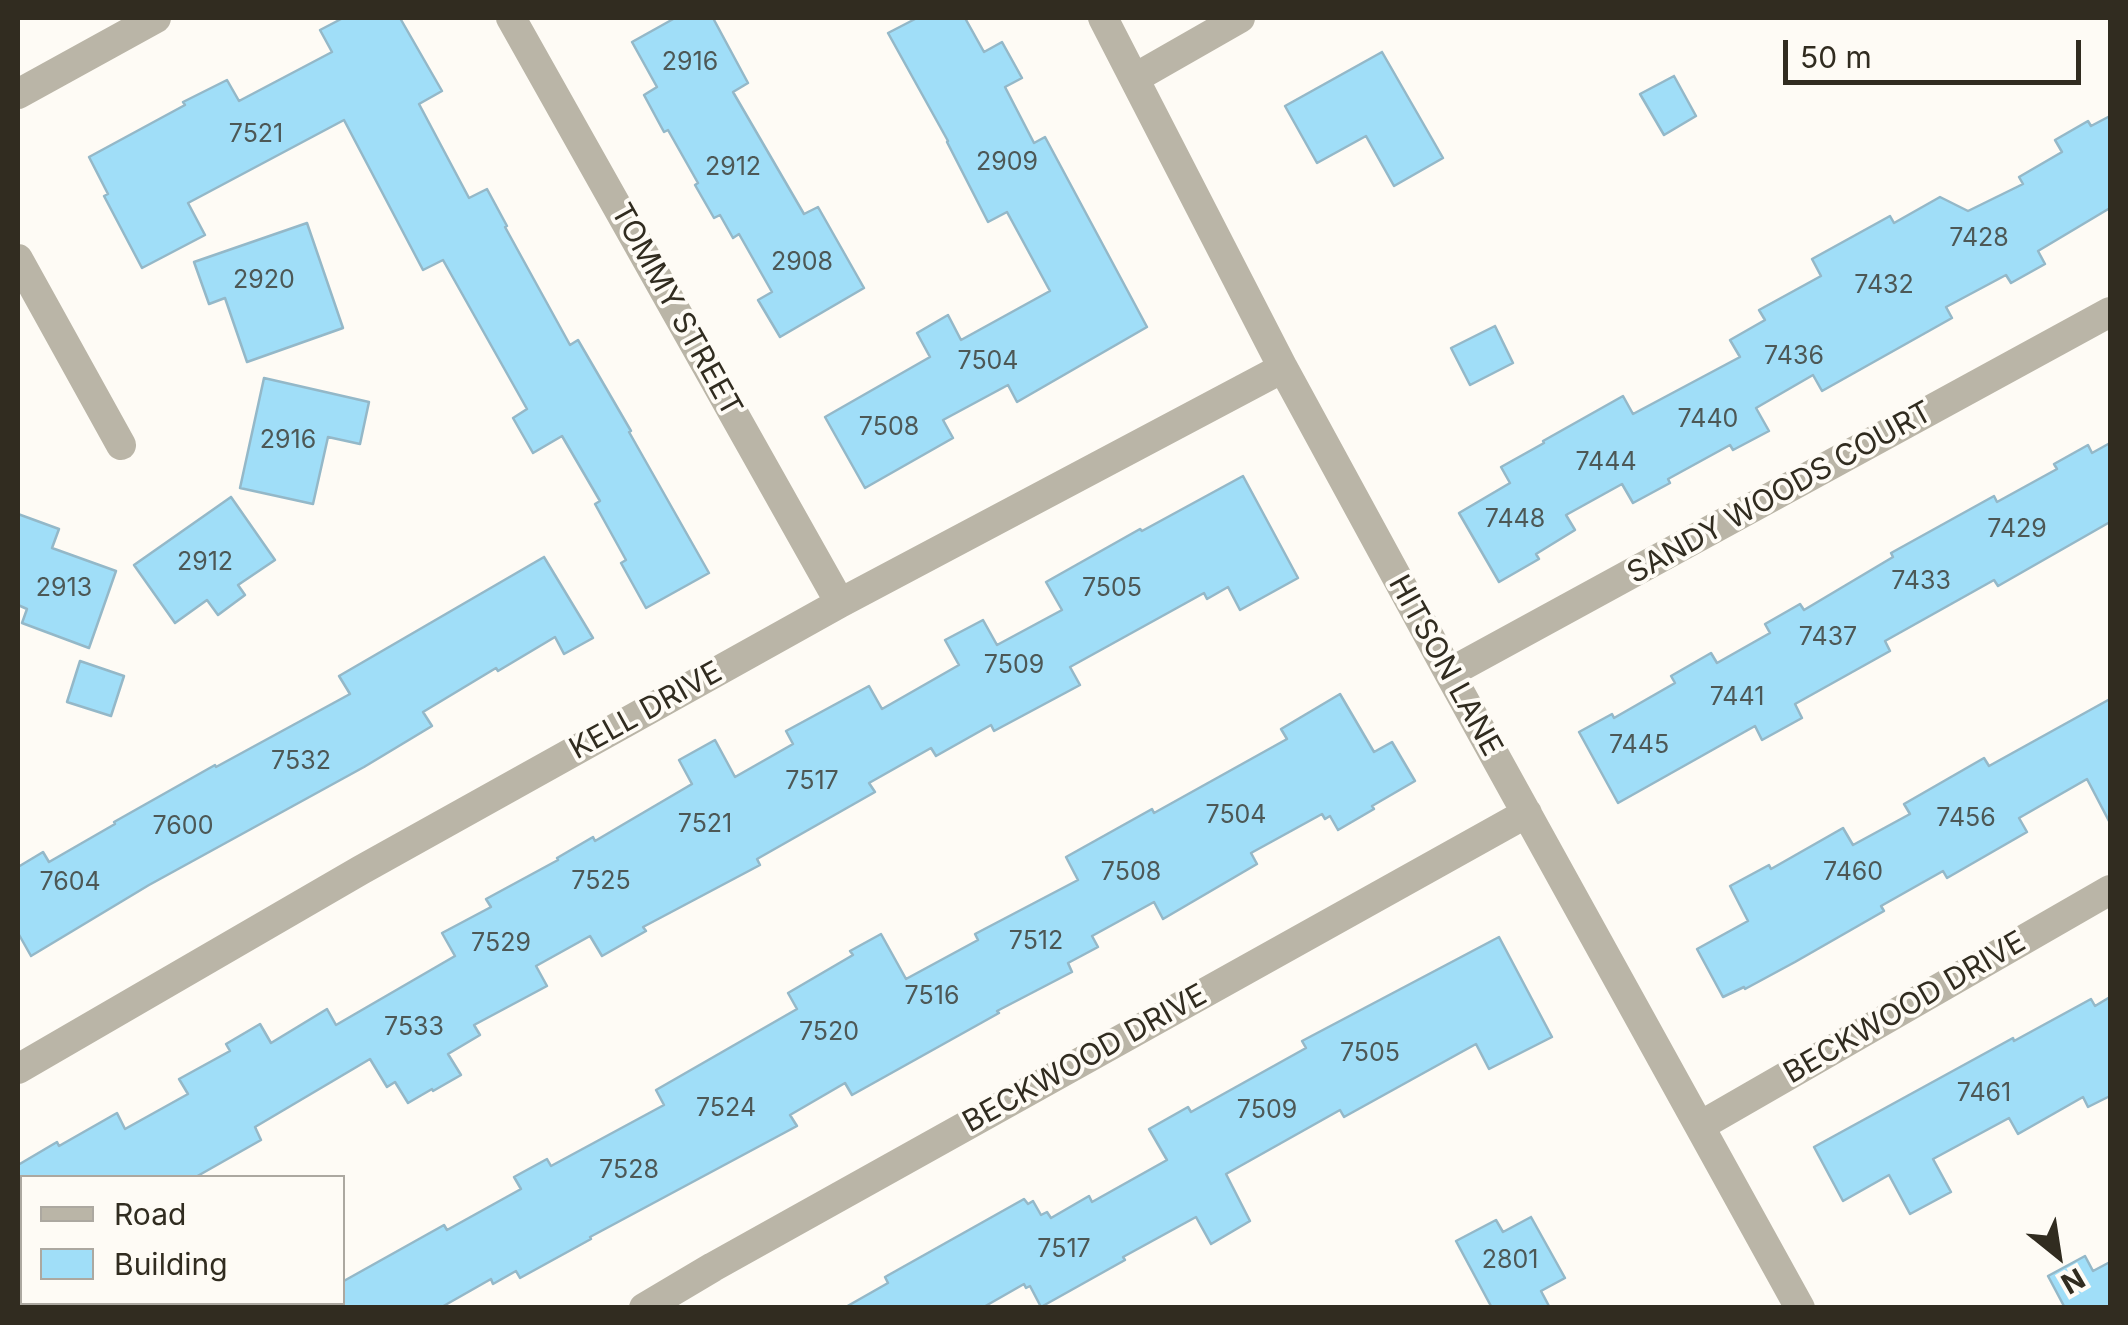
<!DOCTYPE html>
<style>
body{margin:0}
#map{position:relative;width:2128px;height:1325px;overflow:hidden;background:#fefbf5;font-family:Inter,sans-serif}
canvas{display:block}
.frame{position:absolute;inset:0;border:20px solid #312c20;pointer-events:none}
.legend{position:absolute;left:20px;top:1175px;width:325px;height:130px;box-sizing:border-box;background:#fefbf5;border:2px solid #aca8a0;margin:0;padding:12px 18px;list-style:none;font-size:30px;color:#312c20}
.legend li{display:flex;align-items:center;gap:20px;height:50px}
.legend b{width:50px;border:2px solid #aca8a0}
.north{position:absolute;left:2008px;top:1205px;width:100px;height:100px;-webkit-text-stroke:8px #fefbf5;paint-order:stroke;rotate:150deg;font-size:28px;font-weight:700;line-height:40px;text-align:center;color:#312c20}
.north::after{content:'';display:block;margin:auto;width:35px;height:45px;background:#312c20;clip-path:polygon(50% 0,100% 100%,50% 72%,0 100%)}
.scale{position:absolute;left:1783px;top:40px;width:298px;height:45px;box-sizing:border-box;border:5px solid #312c20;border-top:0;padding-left:12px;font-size:30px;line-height:35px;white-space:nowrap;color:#312c20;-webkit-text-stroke:8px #fefbf5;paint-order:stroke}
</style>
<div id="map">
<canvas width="2128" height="1325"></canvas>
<div class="frame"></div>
<ul class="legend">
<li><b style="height:12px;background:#bab5a7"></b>Road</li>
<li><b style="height:28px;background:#a0def8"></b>Building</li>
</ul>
<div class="north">N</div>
<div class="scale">50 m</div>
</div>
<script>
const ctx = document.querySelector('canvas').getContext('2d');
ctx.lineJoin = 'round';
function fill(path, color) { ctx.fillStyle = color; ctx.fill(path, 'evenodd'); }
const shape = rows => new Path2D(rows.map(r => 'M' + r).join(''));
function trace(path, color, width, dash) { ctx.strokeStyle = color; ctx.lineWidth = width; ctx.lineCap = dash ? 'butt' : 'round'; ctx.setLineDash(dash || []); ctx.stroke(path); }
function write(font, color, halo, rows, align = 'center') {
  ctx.font = font + ' Inter,sans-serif'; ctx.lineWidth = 8; ctx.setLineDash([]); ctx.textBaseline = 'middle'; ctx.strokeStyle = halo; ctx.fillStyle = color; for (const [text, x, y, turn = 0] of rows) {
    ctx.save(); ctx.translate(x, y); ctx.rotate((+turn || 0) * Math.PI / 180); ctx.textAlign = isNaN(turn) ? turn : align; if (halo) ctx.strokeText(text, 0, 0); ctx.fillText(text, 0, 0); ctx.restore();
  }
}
const building = shape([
 [343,18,400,18,442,91,419,104,469,198,487,189,507,226,505,227,570,345,578,340,631,431,629,432,709,573,646,608,621,563,626,560,595,504,600,501,562,436,533,453,513,418,527,409,443,260,423,270,344,120,188,203,205,235,142,268,104,196,108,194,89,157,185,105,183,102,227,80,239,101,332,52,320,30,343,18],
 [675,18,713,18,748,83,733,92,804,214,818,207,864,288,780,337,758,300,772,292,739,234,733,238,720,215,714,218,695,185,698,183,668,130,664,132,644,95,657,87,632,42,675,18],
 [917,18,965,18,984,52,1002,42,1022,78,1005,87,1034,143,1045,137,1147,327,1017,402,1008,385,943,420,953,438,865,488,825,417,930,357,917,333,948,315,961,340,1050,291,1007,212,988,222,947,142,948,141,888,33,917,18],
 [1382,52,1443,158,1394,186,1366,136,1317,163,1285,106,1382,52],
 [1674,76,1696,116,1664,135,1640,94,1674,76],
 [2110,116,2110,208,2038,251,2045,264,2011,283,2006,275,1946,307,1952,318,1822,391,1813,375,1756,408,1769,431,1733,450,1730,445,1668,479,1670,483,1633,503,1622,484,1566,515,1575,530,1536,554,1539,559,1499,582,1459,513,1510,483,1501,467,1544,443,1543,441,1623,396,1633,414,1740,357,1730,340,1765,320,1759,310,1821,276,1812,259,1890,216,1894,223,1940,197,1968,211,2023,184,2019,177,2062,152,2055,140,2088,121,2091,126,2110,116],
 [307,223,343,328,247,362,225,298,209,304,194,262,307,223],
 [1495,326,1513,363,1470,385,1451,348,1495,326],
 [264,378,369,402,360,444,328,437,313,504,240,488,264,378],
 [2110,443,2110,522,1998,586,1994,580,1885,641,1890,651,1795,704,1802,718,1762,740,1755,726,1618,803,1579,732,1612,714,1614,718,1675,683,1671,676,1711,653,1717,663,1770,633,1765,624,1800,604,1804,610,1893,557,1891,553,1994,496,1997,502,2057,469,2054,464,2088,445,2092,453,2110,443],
 [1243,476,1298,578,1240,610,1228,587,1207,599,1204,593,1070,667,1080,685,994,731,991,725,936,756,931,748,869,783,875,792,757,859,760,865,643,927,646,931,602,956,590,936,536,966,547,986,474,1025,480,1035,448,1054,461,1075,433,1091,432,1089,408,1103,395,1082,387,1087,370,1059,255,1127,261,1140,194,1178,18,1178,18,1165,57,1142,59,1146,117,1113,125,1129,188,1094,179,1079,230,1051,226,1044,260,1024,271,1043,327,1009,336,1025,455,956,442,933,491,907,486,899,558,860,557,858,593,837,595,841,692,784,679,760,715,740,735,777,793,744,786,731,869,686,882,709,959,665,945,640,983,620,997,645,1062,610,1046,582,1140,529,1142,531,1243,476],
 [231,497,275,560,238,585,245,595,218,615,207,600,175,623,134,565,231,497],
 [18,514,59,529,52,548,116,571,89,648,22,623,27,609,18,605,18,514],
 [544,557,593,638,564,654,555,637,498,671,496,668,423,712,432,726,364,767,149,885,31,956,18,933,18,867,43,852,49,862,115,824,114,822,215,765,216,767,350,694,339,676,544,557],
 [80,661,124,676,111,716,67,702,80,661],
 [1340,694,1374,752,1392,742,1415,781,1372,806,1374,809,1338,830,1330,816,1325,819,1322,814,1251,853,1257,864,1163,919,1154,902,1092,936,1098,947,1068,963,1072,972,997,1011,999,1013,852,1095,845,1083,790,1115,797,1126,590,1237,591,1239,520,1278,516,1271,493,1284,491,1279,440,1308,342,1308,342,1282,444,1225,447,1230,521,1189,514,1177,547,1159,551,1166,664,1105,656,1090,797,1009,788,993,853,955,850,951,881,934,906,979,978,940,975,934,1078,880,1066,857,1152,809,1154,813,1287,739,1281,729,1340,694],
 [2110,699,2110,823,2087,779,2019,818,2027,832,1947,878,1943,871,1881,906,1884,911,1795,962,1745,989,1744,987,1723,997,1697,949,1748,921,1730,886,1769,865,1771,869,1843,828,1853,845,1910,814,1904,804,1984,758,1989,766,2110,699],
 [1499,937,1552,1037,1489,1069,1476,1044,1344,1117,1340,1110,1226,1174,1250,1221,1211,1244,1196,1217,1123,1257,1125,1260,1041,1307,1030,1286,1026,1288,1024,1284,982,1308,844,1308,888,1283,885,1277,1024,1199,1028,1204,1033,1201,1041,1215,1047,1212,1051,1218,1089,1196,1092,1202,1167,1160,1149,1129,1188,1107,1191,1112,1306,1048,1302,1041,1499,937],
 [2110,997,2110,1096,2088,1107,2083,1097,2018,1134,2009,1118,1933,1159,1951,1192,1910,1214,1889,1175,1843,1201,1814,1147,2013,1038,2014,1041,2091,999,2095,1006,2110,997],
 [1531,1217,1565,1278,1541,1291,1550,1308,1492,1308,1456,1241,1496,1220,1503,1232,1531,1217],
 [2085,1256,2093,1271,2110,1262,2110,1308,2065,1308,2048,1276,2085,1256]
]);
fill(building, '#a0def8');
trace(building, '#94b8c8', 2.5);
trace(shape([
 [511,18,840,603],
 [1103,18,1283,368,1449,673,1800,1308],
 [1135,78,1240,18],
 [18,94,156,18],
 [18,259,121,445],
 [1449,673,2110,312],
 [18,1069,361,870,840,603,1283,368],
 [1700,1126,2110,890],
 [644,1308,713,1267,1527,813]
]), '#bab5a7', 30);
write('25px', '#4d5856', null, [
 ["2916",690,62],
 ["7521",256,134],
 ["2909",1007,162],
 ["2912",733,167],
 ["7428",1979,238],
 ["2908",802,262],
 ["2920",264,280],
 ["7432",1884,285],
 ["7436",1794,356],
 ["7504",988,361],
 ["7440",1708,419],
 ["7508",889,427],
 ["2916",288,440],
 ["7444",1606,462],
 ["7448",1515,519],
 ["7429",2017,529],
 ["2912",205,562],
 ["7433",1921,581],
 ["2913",64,588],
 ["7505",1112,588],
 ["7437",1828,637],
 ["7509",1014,665],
 ["7441",1737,697],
 ["7445",1639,745],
 ["7532",301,761],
 ["7517",812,781],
 ["7504",1236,815],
 ["7456",1966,818],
 ["7521",705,824],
 ["7600",183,826],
 ["7508",1131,872],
 ["7460",1853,872],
 ["7525",601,881],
 ["7604",70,882],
 ["7512",1036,941],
 ["7529",501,943],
 ["7516",932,996],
 ["7533",414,1027],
 ["7520",829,1032],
 ["7505",1370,1053],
 ["7461",1984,1093],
 ["7524",726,1108],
 ["7509",1267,1110],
 ["7528",629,1170],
 ["7517",1064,1249],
 ["2801",1510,1260]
]);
write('30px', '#312c20', '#fefbf5', [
 ["TOMMY STREET",676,310,61],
 ["SANDY WOODS COURT",1780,493,-29],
 ["HITSON LANE",1445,666,61],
 ["KELL DRIVE",646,711,-29],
 ["BECKWOOD DRIVE",1905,1008,-30],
 ["BECKWOOD DRIVE",1085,1059,-29]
]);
</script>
